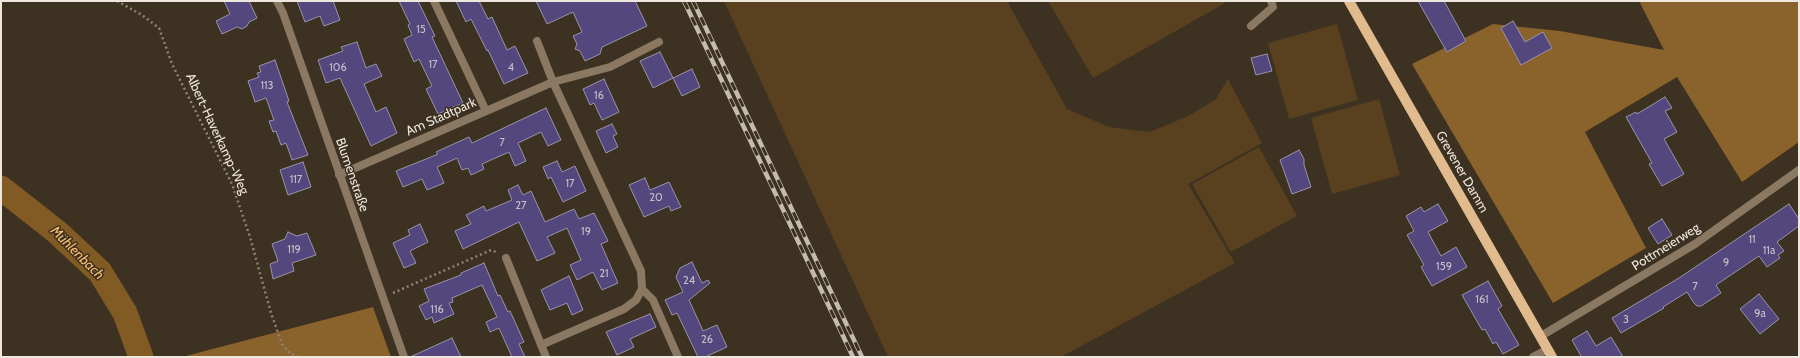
<!DOCTYPE html>
<meta charset="utf-8">
<style>
body{margin:0}
#map{position:relative;width:1800px;height:358px;overflow:hidden;background:#3d3122;font-family:Cabin,sans-serif}
canvas{display:block}
.frame{position:absolute;inset:0;border:2px solid #eee7dd;pointer-events:none}
</style>
<div id="map">
<canvas width="1800" height="358"></canvas>
<div class="frame"></div>
</div>
<script>
const ctx = document.querySelector('canvas').getContext('2d');
ctx.lineJoin = 'round';
function fill(path, color) { ctx.fillStyle = color; ctx.fill(path, 'evenodd'); }
const shape = rows => new Path2D(rows.map(r => 'M' + r).join(''));
function trace(path, color, width, dash) { ctx.strokeStyle = color; ctx.lineWidth = width; ctx.lineCap = dash ? 'butt' : 'round'; ctx.setLineDash(dash || []); ctx.stroke(path); }
function write(font, color, halo, rows, align = 'center') {
  ctx.font = font + ' Cabin,sans-serif'; ctx.lineWidth = 3; ctx.setLineDash([]); ctx.textBaseline = 'middle'; ctx.strokeStyle = halo; ctx.fillStyle = color; for (const [text, x, y, turn = 0] of rows) {
    ctx.save(); ctx.translate(x, y); ctx.rotate((+turn || 0) * Math.PI / 180); ctx.textAlign = isNaN(turn) ? turn : align; if (halo) ctx.strokeText(text, 0, 0); ctx.fillText(text, 0, 0); ctx.restore();
  }
}
fill(shape([
 [724,1,1007,1,1067,109,1109,127,1150,132,1188,116,1215,100,1228,79,1262,143,1188,184,1235,263,1061,357,888,357],
 [1048,1,1224,1,1225,3,1093,78],
 [1337,24,1358,100,1289,119,1268,43],
 [1379,99,1400,175,1332,194,1311,118],
 [1259,147,1297,216,1231,252,1192,184]
]), '#59401f');
fill(shape([
 [1639,1,1799,1,1799,142,1742,182,1677,77,1585,132,1646,248,1553,303,1412,64,1493,24,1560,31,1664,50],
 [373,307,391,357,182,357,289,329]
]), '#8a622b');
trace(shape([
 [1,188,57,232,100,272,125,313,141,357]
]), '#825a23', 25);
const building = shape([
 [224,1,249,1,257,18,249,22,247,26,242,29,237,27,222,34,216,21,230,14,224,1],
 [297,1,333,1,340,20,324,26,320,16,305,22,297,1],
 [399,1,418,1,435,36,432,37,463,103,438,114,426,89,432,86,419,59,414,62,404,39,412,35,408,25,410,24,399,1],
 [456,1,479,1,488,19,492,17,507,50,515,46,528,73,504,84,488,50,487,51,471,19,466,22,456,1],
 [536,1,635,1,647,26,602,47,600,54,585,61,580,51,575,49,577,44,573,36,582,32,573,12,547,24,536,1],
 [1418,1,1444,1,1466,41,1447,52,1418,1],
 [1513,21,1525,42,1543,32,1552,48,1521,65,1501,28,1513,21],
 [357,42,366,68,376,64,382,76,364,84,376,112,386,107,397,133,371,146,340,78,326,83,318,60,343,51,341,47,357,42],
 [660,52,673,78,653,88,640,61,660,52],
 [1267,54,1272,71,1256,75,1251,58,1267,54],
 [275,60,289,101,287,102,308,155,292,160,286,143,281,145,276,131,273,132,269,121,274,120,266,98,255,102,248,81,259,77,257,73,261,72,259,66,275,60],
 [692,69,700,87,682,96,673,78,692,69],
 [604,79,619,112,602,120,594,103,590,105,583,89,604,79],
 [1665,97,1672,108,1665,111,1677,132,1664,139,1684,174,1662,186,1649,164,1652,163,1626,117,1636,112,1637,114,1665,97],
 [546,108,561,140,548,146,541,132,518,143,526,161,515,166,509,152,482,164,484,169,471,175,468,168,462,170,457,158,437,167,444,183,427,190,422,179,403,187,396,171,426,159,438,154,436,152,469,137,472,143,546,108],
 [612,124,617,134,613,136,618,147,606,153,596,131,612,124],
 [1299,150,1304,159,1304,165,1311,187,1292,194,1280,160,1299,150],
 [557,161,562,172,575,166,586,191,563,202,551,177,548,179,543,167,557,161],
 [303,162,311,187,288,195,280,170,303,162],
 [645,178,650,190,669,182,681,207,671,211,669,206,644,217,629,185,645,178],
 [518,185,523,195,531,191,545,222,574,209,579,219,594,213,608,241,601,244,618,283,602,290,593,272,577,280,570,265,581,260,567,228,547,237,555,253,537,261,519,222,463,249,455,231,471,224,466,215,484,206,486,211,512,200,508,190,518,185],
 [1438,204,1448,221,1428,232,1441,256,1456,247,1467,267,1432,286,1421,267,1424,265,1407,235,1414,231,1406,216,1421,207,1424,212,1438,204],
 [1789,204,1799,219,1799,226,1777,242,1784,251,1778,255,1780,258,1767,267,1759,256,1716,285,1721,293,1701,306,1697,306,1694,303,1687,292,1663,307,1664,308,1621,333,1612,318,1679,278,1789,204],
 [1662,219,1672,235,1658,244,1648,228,1662,219],
 [420,224,428,242,410,251,416,263,404,268,393,243,410,235,408,230,420,224],
 [288,232,297,236,307,233,316,255,292,263,294,271,273,279,270,264,278,261,272,244,285,239,288,232],
 [692,262,702,283,708,280,710,283,689,300,703,331,717,325,727,347,705,357,698,357,677,313,672,315,665,300,683,292,676,277,680,268,692,262],
 [484,263,498,296,500,295,508,312,510,311,524,342,519,344,525,357,512,357,499,328,490,332,486,322,497,317,482,285,452,298,453,302,449,303,454,314,434,323,432,317,426,320,419,306,429,301,424,289,461,275,461,273,484,263],
 [569,276,583,310,572,315,567,303,550,310,541,290,569,276],
 [1488,281,1502,306,1498,309,1519,345,1503,354,1496,342,1493,344,1485,329,1482,330,1462,295,1488,281],
 [1759,294,1779,319,1760,334,1740,309,1759,294],
 [650,314,656,327,630,339,634,347,617,355,606,332,650,314],
 [1587,331,1596,346,1611,337,1623,357,1579,357,1581,356,1572,340,1587,331],
 [452,338,461,357,410,357,452,338]
]);
fill(building, '#53477d');
trace(building, '#9895a9', 1);
trace(shape([
 [117,1,142,15,159,28,172,64,232,184,250,237,271,313,282,344,291,354,299,357],
 [393,293,491,250,498,253]
]), '#8e8477', 2.5, [2, 3]);
trace(shape([
 [1251,26,1273,7,1271,1]
]), '#8a7862', 8);
trace(shape([
 [277,1,283,13,404,357],
 [434,1,486,111],
 [537,41,553,82,641,271,642,289,636,300,624,309,541,345],
 [339,175,553,82,610,67,659,42],
 [506,258,546,357],
 [642,289,653,300,678,357],
 [1541,336,1695,244,1799,170],
 [1533,357,1548,349]
]), '#8a7862', 8);
trace(shape([
 [1349,1,1552,357]
]), '#e1bb8d', 10);
const rail = shape([
 [684,1,853,357],
 [693,1,862,357]
]);
trace(rail, '#c5bcb1', 4.5);
trace(rail, '#3d3122', 3, [9]);
write('11px', '#c7bfc5', null, [
 ["15",421,30],
 ["17",433,65],
 ["106",338,68],
 ["4",511,68],
 ["113",267,86],
 ["16",599,96],
 ["7",502,143],
 ["117",296,180],
 ["17",570,184],
 ["20",656,198],
 ["27",521,206],
 ["19",586,232],
 ["11",1752,240],
 ["119",294,250],
 ["11a",1769,251],
 ["9",1726,263],
 ["159",1444,267],
 ["21",604,274],
 ["24",689,281],
 ["7",1695,287],
 ["161",1482,300],
 ["116",437,310],
 ["9a",1760,314],
 ["3",1626,320],
 ["26",707,340]
]);
write('13px', '#eee7dd', '#3d3122', [
 ["Am Stadtpark",441,117,-24],
 ["Albert-Haverkamp-Weg",217,134,65],
 ["Grevener Damm",1462,172,60],
 ["Blumenstraße",352,175,71],
 ["Pottmeierweg",1666,247,-32]
]);
write('italic 14px', '#fabe70', '#3d3122', [
 ["Mühlenbach",77,253,45]
]);
</script>
